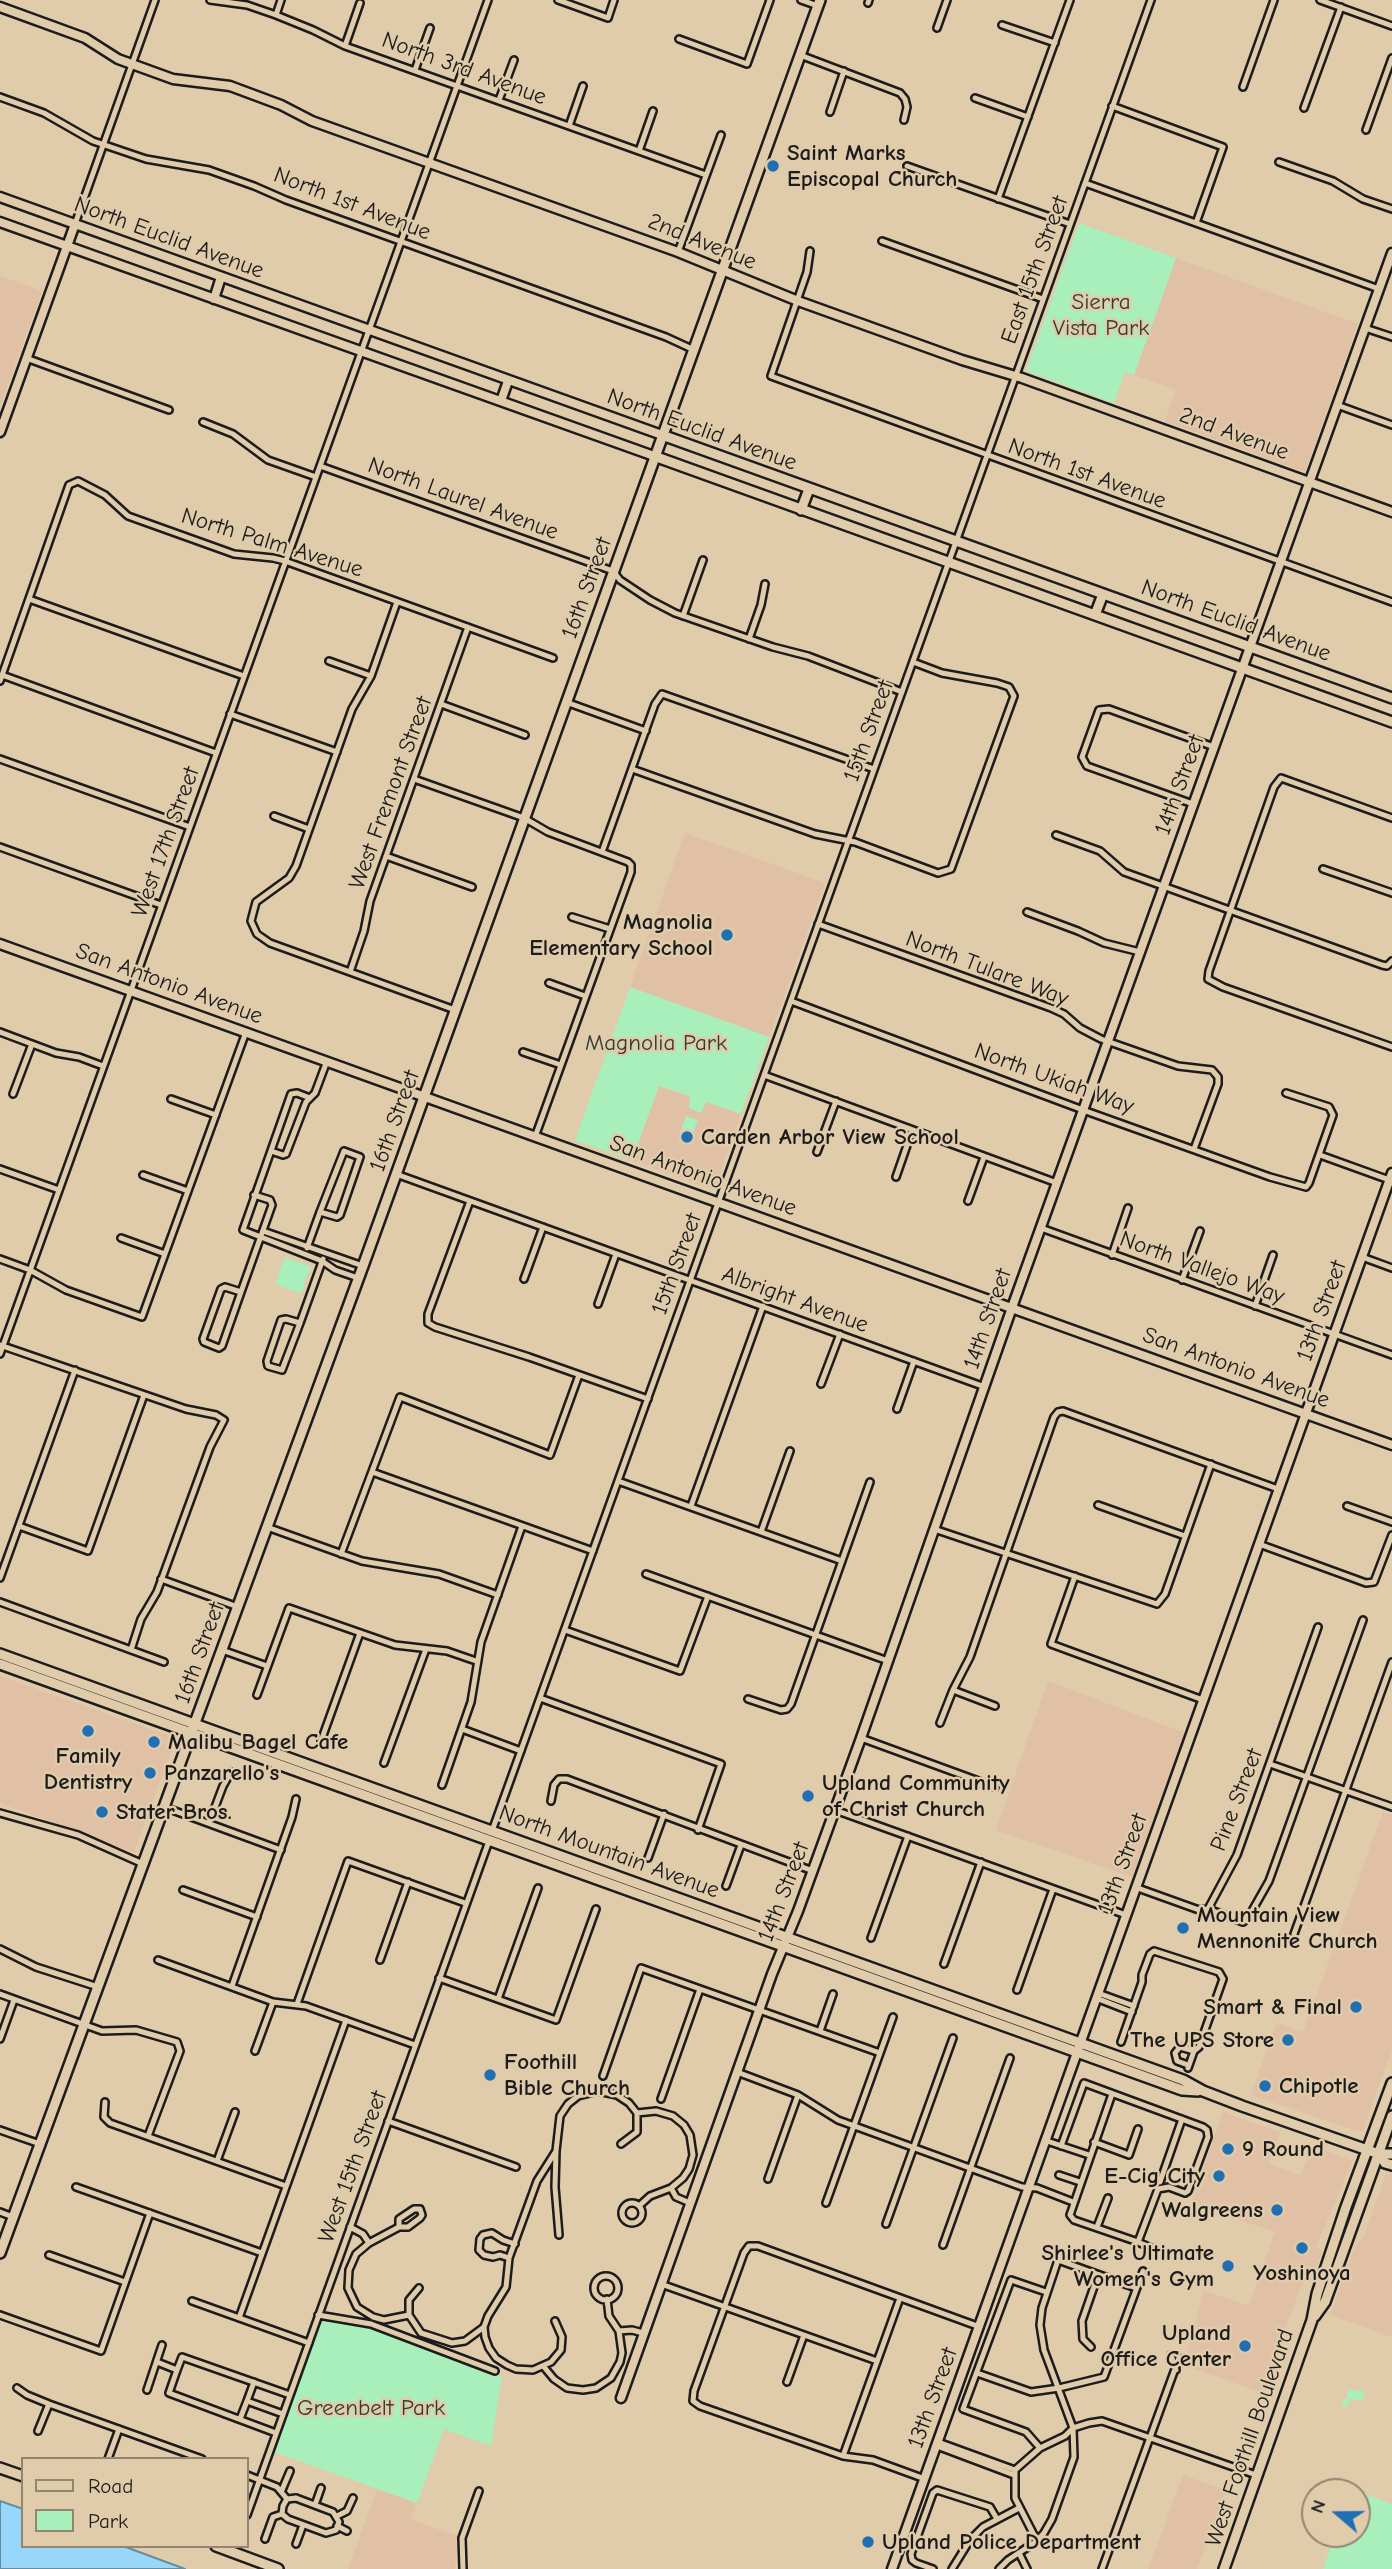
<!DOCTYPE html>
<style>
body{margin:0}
#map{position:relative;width:1392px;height:2569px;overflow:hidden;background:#e0cbaa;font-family:"Comic Neue",sans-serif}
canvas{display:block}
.legend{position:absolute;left:21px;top:2457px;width:228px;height:91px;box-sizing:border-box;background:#e0cbaa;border:2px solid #928571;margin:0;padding:9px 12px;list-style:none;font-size:21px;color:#1c1c1c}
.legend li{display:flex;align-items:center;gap:14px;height:35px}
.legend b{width:35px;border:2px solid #928571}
.north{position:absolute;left:1301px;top:2478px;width:70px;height:70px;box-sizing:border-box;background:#e0cbaa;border:2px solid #928571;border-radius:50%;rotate:290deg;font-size:19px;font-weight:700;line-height:28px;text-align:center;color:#1c1c1c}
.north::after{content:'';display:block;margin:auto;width:24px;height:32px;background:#1f6fb2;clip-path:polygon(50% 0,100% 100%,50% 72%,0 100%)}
</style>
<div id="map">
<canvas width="1392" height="2569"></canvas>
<ul class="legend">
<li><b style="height:9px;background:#e0cbaa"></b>Road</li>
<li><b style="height:19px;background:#a8efbc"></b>Park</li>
</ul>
<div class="north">N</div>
</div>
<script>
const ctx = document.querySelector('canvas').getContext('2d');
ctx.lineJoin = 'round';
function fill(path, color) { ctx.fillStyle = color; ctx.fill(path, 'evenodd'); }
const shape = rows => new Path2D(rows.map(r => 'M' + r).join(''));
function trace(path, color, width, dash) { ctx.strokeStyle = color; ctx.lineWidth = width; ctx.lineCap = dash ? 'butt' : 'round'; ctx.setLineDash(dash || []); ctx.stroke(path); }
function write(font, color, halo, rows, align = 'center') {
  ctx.font = font + ' "Comic Neue",sans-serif'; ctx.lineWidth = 5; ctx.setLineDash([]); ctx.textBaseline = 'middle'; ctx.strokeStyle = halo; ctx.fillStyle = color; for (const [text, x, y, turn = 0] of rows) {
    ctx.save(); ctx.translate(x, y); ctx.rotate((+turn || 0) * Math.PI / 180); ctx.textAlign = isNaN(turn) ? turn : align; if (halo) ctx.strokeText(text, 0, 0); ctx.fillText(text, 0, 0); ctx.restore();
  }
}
fill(shape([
 [1176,258,1358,324,1305,472,1165,421,1176,390,1134,375],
 [0,276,42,291,0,407],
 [685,833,825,883,769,1037,630,987],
 [659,1086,741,1114,714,1190,632,1160],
 [0,1676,176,1738,134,1852,0,1803],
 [1048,1681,1185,1733,1132,1877,996,1830],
 [1383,1812,1392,1815,1392,2050,1363,2130,1358,2131,1251,2095,1276,2023,1303,2032],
 [1223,2112,1280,2132,1269,2164,1301,2175,1312,2145,1352,2161,1316,2248,1322,2251,1316,2268,1308,2269,1261,2392,1183,2365,1204,2291,1249,2306,1275,2232,1191,2203],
 [1386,2173,1392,2175,1392,2337,1330,2315,1355,2247,1365,2234],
 [1183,2475,1226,2490,1197,2569,1148,2569],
 [377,2489,416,2503,411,2520,458,2536,455,2569,348,2569]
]), '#e0c1a6');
fill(shape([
 [1079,223,1176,258,1134,375,1125,372,1114,403,1026,371],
 [630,987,769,1037,741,1114,706,1102,701,1113,689,1108,690,1096,659,1086,632,1160,575,1140],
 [686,1116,698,1120,690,1139,679,1135],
 [285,1257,309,1266,311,1269,305,1279,303,1291,299,1293,275,1284],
 [322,2320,378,2330,502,2377,491,2446,444,2429,417,2503,274,2452],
 [1348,2390,1364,2391,1363,2400,1349,2399,1348,2407,1342,2406,1342,2399,1347,2399],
 [1352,2489,1392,2504,1392,2569,1323,2569,1335,2534,1357,2534,1357,2492,1351,2492]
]), '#a8efbc');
const water = shape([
 [0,2501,23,2509,23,2546,123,2546,185,2569,0,2569,0,2501]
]);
fill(water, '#98d7fa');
trace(water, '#668ca1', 2);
const street = shape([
 [210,0,247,5,276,15,313,30,345,46,706,175],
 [558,0,608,18,614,0],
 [801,0,818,6],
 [1320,0,1392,26],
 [868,3,869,0],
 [276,15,281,0],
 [1002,25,1055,43],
 [937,28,947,0],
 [679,39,747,64,770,0],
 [345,46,360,3],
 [800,55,900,93,905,99,907,107,904,120],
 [415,70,430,28],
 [1243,87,1274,0],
 [0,97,44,113,93,141,146,159,209,170,254,186,286,200,666,337,692,349],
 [975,98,1028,117],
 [499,100,514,60],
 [1112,106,1223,147,1196,223],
 [1304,108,1341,7],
 [830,112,844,71],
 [569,126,583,86],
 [1366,130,1392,58],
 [639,151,653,111],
 [1279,162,1333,181,1363,199,1392,209],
 [907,166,1070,224],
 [1085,183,1379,289],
 [998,199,1070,0],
 [75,224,155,0],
 [882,241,1043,299],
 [810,251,807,272,771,376,1392,602],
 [678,252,721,135],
 [1365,328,1392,337],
 [26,358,169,410],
 [1337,405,1392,425],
 [203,422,233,434,268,460,316,477],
 [320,466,613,571,620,580,650,600,675,613,773,647,808,656,902,692],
 [29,599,244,676],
 [397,602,371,676,352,709,296,866,289,878,256,902,251,921,257,934,270,943,455,1010],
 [683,616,703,560],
 [749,639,761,605,765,584],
 [329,661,371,676],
 [2,675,216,753],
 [0,681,69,485,78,481,105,495,128,516,234,554,273,558,285,561,553,658],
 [566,702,646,731],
 [441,704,525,735],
 [230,714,337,752],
 [0,759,190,827],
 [632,769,815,834,855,842,938,873,951,869,1014,696,1009,687,997,683,942,673,913,662],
 [414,779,524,818,548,832,628,862,631,865,631,872,535,1137],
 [1193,804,1087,766,1082,757,1099,710,1109,709,1214,747],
 [274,816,309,829],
 [1392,818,1281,778,1274,787,1209,971,1208,979,1223,987,1392,1047],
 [1056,835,1100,851,1124,872,1382,965,1387,966,1392,961],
 [0,847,161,905],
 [602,852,655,704,662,694,874,769],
 [386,856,472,887],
 [1323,869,1392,893],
 [1027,912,1078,931,1104,943,1140,952],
 [572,917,610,929],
 [818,924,1051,1008,1064,1014,1080,1028,1101,1039,1178,1066,1212,1070,1218,1077,1218,1084,1194,1149],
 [350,972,364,931,370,901,468,627],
 [549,983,585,996],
 [791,1001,1083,1110,1270,1177,1306,1187,1309,1183,1333,1115,1329,1107,1286,1093],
 [0,1032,56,1053,79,1057,103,1066],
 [523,1052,561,1065],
 [764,1075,1057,1183],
 [13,1094,32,1044],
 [310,1098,297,1093,291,1094,243,1230,322,1261,335,1270,358,1278],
 [171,1099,216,1115],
 [271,1151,283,1155,286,1154,306,1102,315,1093,327,1061],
 [344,1151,360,1157,340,1215,337,1217,320,1212,344,1151],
 [817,1152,836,1101],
 [1320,1155,1392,1181],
 [0,1169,59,1190],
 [396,1174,985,1387],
 [143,1175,188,1191],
 [896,1177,912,1131],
 [470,1201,428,1314,428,1323,435,1327,529,1357,648,1399],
 [968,1201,984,1157],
 [1041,1228,1392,1355],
 [263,1231,363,1266],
 [121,1238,165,1254],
 [307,1248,320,1212],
 [1112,1255,1128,1208],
 [1362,1257,1392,1268],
 [0,1259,30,1270,66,1290,142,1317,246,1032],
 [524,1279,543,1227],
 [1182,1280,1200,1231],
 [225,1287,241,1292,222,1346,219,1348,204,1342,203,1339,221,1289,225,1287],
 [241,1292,272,1205,270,1200,254,1195],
 [598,1304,616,1254],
 [1255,1306,1273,1255],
 [286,1319,300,1323,282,1370,268,1366,267,1361,281,1320,286,1319],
 [300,1323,323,1259],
 [0,1345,186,1409,216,1415,224,1420,210,1447,157,1592,141,1619,131,1650],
 [0,1354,488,0],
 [821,1384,840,1334],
 [897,1409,914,1361],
 [372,1472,593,1551],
 [618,1481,842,1561],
 [1098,1505,1185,1536],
 [691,1506,763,1306],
 [1347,1506,1392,1522],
 [19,1526,88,1551,144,1395],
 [267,1527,362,1561,439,1574,498,1595],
 [934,1529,1157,1604,1165,1594,1211,1464],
 [761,1532,790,1451],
 [1259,1544,1366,1583,1374,1582,1392,1535],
 [341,1554,400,1397,550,1455,579,1375],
 [646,1574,888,1661],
 [1075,1576,1051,1644,1203,1700],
 [0,1578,75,1370],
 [161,1579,238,1607],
 [0,1602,164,1662],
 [565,1630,680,1671,708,1596],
 [222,1650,267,1666],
 [953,1690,995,1706],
 [257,1695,289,1608,395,1645,447,1651,476,1661],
 [540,1698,721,1764,698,1830],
 [748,1699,781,1710,787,1709,791,1704,870,1482],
 [940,1723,953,1690,970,1657,1054,1417,1058,1412,1063,1411,1278,1489],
 [462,1729,521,1751],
 [861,1738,995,1787],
 [321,1741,360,1633],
 [384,1763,426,1649],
 [1270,1764,1392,1807],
 [442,1785,471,1702,481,1642,522,1526],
 [551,1801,554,1785,559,1779,567,1779,813,1871],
 [164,1807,281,1850],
 [835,1810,1126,1915],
 [0,1813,78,1835,143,1864],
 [209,1823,223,1786,231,1772],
 [492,1831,1151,0],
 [648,1858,664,1814],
 [726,1886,741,1845],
 [1135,1887,1199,1910,1208,1909,1237,1855,1318,1627],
 [183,1890,257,1917],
 [1208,1909,1243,1922,1248,1918,1269,1881,1363,1620],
 [1294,1934,1392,1662],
 [871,1938,908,1836],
 [0,1949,36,1967,98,1987],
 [158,1960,273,2002,306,2006,415,2045],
 [380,1960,408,1882],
 [944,1964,981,1862],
 [439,1978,556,2020,596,1909],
 [232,1986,292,1817,296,1799],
 [1017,1990,1053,1889],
 [1098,1993,1134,2006],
 [0,1994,102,2031,136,2030,177,2042,180,2051,148,2136],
 [1096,1998,1132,2012],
 [498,1999,538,1888],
 [297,2004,348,1861,465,1903],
 [820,2031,833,1994],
 [0,2039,14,2000],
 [1121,2042,1142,1982,1142,1975,1150,1954,1154,1951,1219,1972,1223,1979,1199,2047,1194,2051,1188,2068],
 [255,2051,273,2002],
 [1188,2065,1177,2061,1175,2053,1180,2047,1194,2051],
 [737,2072,798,2095,838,2120,1022,2187,1037,2188,1073,2202],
 [603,2076,641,1968,880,2053],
 [661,2099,700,1989],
 [105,2102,104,2117,110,2123,286,2186],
 [388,2121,516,2167],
 [0,2130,40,2144],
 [1047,2141,1089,2155],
 [1094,2142,1129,2155,1138,2129],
 [621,2144,637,2132,637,2113],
 [1061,2146,1084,2083,1203,2127,1207,2130,1208,2137,1188,2191,1185,2193,1169,2187,1158,2189,1138,2242,1074,2220,1070,2215,1112,2094],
 [556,2151,555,2187,559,2235],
 [217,2161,235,2112],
 [1059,2175,1080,2182],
 [768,2179,798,2095],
 [1160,2182,1182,2119],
 [76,2187,262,2253],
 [671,2188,676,2197,690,2203],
 [826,2203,893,2017],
 '622 2213a10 10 0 1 1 20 0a10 10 0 1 1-20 0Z',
 [0,2212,13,2217],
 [886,2224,953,2038],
 [350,2227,363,2234,369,2243],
 [399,2227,399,2219,414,2209,420,2209,422,2215,420,2218,408,2227,399,2227,369,2243,356,2254,349,2270,348,2288,357,2307,373,2317,384,2320,409,2315],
 [1097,2227,1108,2198],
 [1138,2242,1153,2249],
 [943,2245,1010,2058],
 [49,2255,125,2282],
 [509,2258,500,2255,493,2257,484,2255,479,2250,480,2239,483,2235,492,2233,503,2240,515,2244],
 '594 2288a12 12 0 1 1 24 0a12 12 0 1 1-24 0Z',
 [661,2284,877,2361],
 [419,2288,409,2300,409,2315,421,2333,452,2343,465,2341,484,2327],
 [607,2299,609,2316,619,2331],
 [192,2301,309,2343],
 [0,2315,101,2351,150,2213],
 [318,2315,371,2324,495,2371],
 [239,2318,346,2020],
 [555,2321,562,2337,561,2350,551,2362,533,2370,516,2369,507,2365,496,2358,489,2348,485,2337,484,2327,488,2316,506,2287,509,2258,537,2181,556,2151,560,2116,568,2104,578,2096,598,2091,617,2095,629,2103,637,2113,656,2111,673,2116,684,2125,690,2135,693,2155,689,2169,683,2178,671,2188,650,2196,639,2206],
 [619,2331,632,2330,643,2333],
 [1091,2347,1083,2339,1082,2321,1098,2275],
 [1171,2355,1176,2370],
 [157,2362,177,2370,169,2393,276,2433],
 [544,2367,554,2379,567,2388,583,2390,596,2388,611,2378,620,2362,622,2353,619,2331],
 [177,2370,182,2357,290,2395],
 [977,2373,1031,2392,1059,2388,1104,2377,1143,2271],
 [787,2382,804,2335],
 [17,2388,27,2395,49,2404,202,2459],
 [147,2390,162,2345],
 [247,2401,254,2382],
 [240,2419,247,2401,283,2414],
 [38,2431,49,2404],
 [938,2442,1015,2470],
 [937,2446,1014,2475],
 [1040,2448,1026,2432,963,2409,1011,2280,1046,2292],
 [843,2456,900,2298],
 [108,2459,119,2429],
 [247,2475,277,2487,287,2499],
 [925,2479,873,2460,843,2456,700,2406,693,2401,694,2391,744,2253,749,2246,758,2246,980,2327],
 [282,2490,290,2471],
 [296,2498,333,2512,339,2522,336,2530,326,2533,288,2519,282,2514,283,2506,287,2499,296,2498],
 [315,2505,321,2488],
 [247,2515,489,1841],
 [337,2516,347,2511,353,2498],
 [337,2526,347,2531],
 [265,2539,273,2517,282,2514],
 [1037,2541,1015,2498,1015,2470,1040,2448,1065,2436,1073,2428,1089,2423,1102,2421,1256,2475],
 [296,2544,303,2525],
 [1019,2553,1027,2569],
 [463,2569,462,2538,479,2491],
 [933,2569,916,2563,912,2560,911,2554,933,2493,937,2490,990,2507,997,2519],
 [952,2569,970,2540,983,2527,1019,2508],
 [999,2569,1008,2560,1037,2541,1044,2533,1052,2519,1074,2457,1073,2428,1044,2350,1040,2325,1042,2308,1058,2260,1136,2288],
 [1102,2569,1179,2358]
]);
const secondary = shape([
 [0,7,85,38,118,59,173,79,230,86,281,105,312,121,678,252,798,301,962,360,1022,378,1392,512],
 [0,197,662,435],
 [0,222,654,456],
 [214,299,221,277],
 [501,401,508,381],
 [0,432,75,224],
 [0,944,1392,1445],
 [621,2398,772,1974,798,1911,861,1738,1015,1299,1392,253],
 [892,2569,1392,1173]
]);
const primary = shape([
 [662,435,1392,698],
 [654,456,1392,722],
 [801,510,809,489],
 [1095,615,1103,594],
 [0,1654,1183,2080,1203,2091,1242,2106,1379,2154,1392,2154],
 [0,1664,1182,2090,1198,2091],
 [1379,2154,1385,2163,1392,2165],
 [0,2253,363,1266,820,0],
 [1315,2316,1325,2302,1392,2116],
 [0,2468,23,2476],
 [216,2546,278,2569],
 [1224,2569,1312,2320,1317,2294,1346,2207,1392,2083]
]);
trace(street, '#1c1c1c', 10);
trace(secondary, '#1c1c1c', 13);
trace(primary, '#1c1c1c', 14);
trace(street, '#e0cbaa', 5);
trace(secondary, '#e0cbaa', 8);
trace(primary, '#e0cbaa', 9);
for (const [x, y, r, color] of [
 [773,166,7,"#1f6fb2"],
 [727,935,7,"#1f6fb2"],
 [687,1137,7,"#1f6fb2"],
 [88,1731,7,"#1f6fb2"],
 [154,1742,7,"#1f6fb2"],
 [150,1773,7,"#1f6fb2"],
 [808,1796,7,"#1f6fb2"],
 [102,1812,7,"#1f6fb2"],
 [1183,1928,7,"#1f6fb2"],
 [1356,2007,7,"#1f6fb2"],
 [1288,2040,7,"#1f6fb2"],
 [490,2075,7,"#1f6fb2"],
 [1265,2086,7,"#1f6fb2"],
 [1228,2149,7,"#1f6fb2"],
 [1219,2176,7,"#1f6fb2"],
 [1277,2210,7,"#1f6fb2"],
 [1302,2248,7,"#1f6fb2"],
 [1228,2266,7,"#1f6fb2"],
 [1245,2346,7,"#1f6fb2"],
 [868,2542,7,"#1f6fb2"]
]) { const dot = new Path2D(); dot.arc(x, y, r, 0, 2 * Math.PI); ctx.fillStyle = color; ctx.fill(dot); trace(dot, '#e0cbaa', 2.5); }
write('23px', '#1c1c1c', '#e0cbaa', [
 ["North 3rd Avenue",464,69,20],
 ["North 1st Avenue",352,204,21],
 ["North Euclid Avenue",169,238,20],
 ["2nd Avenue",702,242,22],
 ["East 15th Street",1035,270,-70],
 ["North Euclid Avenue",702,430,20],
 ["2nd Avenue",1234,434,20],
 ["North 1st Avenue",1087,474,20],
 ["North Laurel Avenue",463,499,20],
 ["North Palm Avenue",272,543,17],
 ["16th Street",587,588,-70],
 ["North Euclid Avenue",1236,621,20],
 ["15th Street",869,731,-70],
 ["14th Street",1180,785,-70],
 ["West Fremont Street",391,793,-70],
 ["West 17th Street",166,842,-70],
 ["North Tulare Way",987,969,21],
 ["San Antonio Avenue",169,984,20],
 ["North Ukiah Way",1054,1079,20],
 ["16th Street",395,1121,-70],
 ["San Antonio Avenue",703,1176,20],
 ["15th Street",677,1264,-70],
 ["North Vallejo Way",1202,1268,20],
 ["Albright Avenue",795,1300,20],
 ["13th Street",1322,1311,-70],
 ["14th Street",988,1319,-71],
 ["San Antonio Avenue",1236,1368,20],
 ["16th Street",200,1653,-70],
 ["Pine Street",1237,1800,-69],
 ["North Mountain Avenue",609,1852,20],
 ["13th Street",1123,1864,-70],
 ["14th Street",784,1892,-69],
 ["West 15th Street",353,2167,-70],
 ["13th Street",933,2398,-70],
 ["West Foothill Boulevard",1250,2438,-71]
]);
write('bold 23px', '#1c1c1c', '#e0cbaa', [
 ["Saint Marks",787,153],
 ["Episcopal Church",787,179],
 ["Magnolia",713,922,"right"],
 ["Elementary School",713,948,"right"],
 ["Carden Arbor View School",701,1137],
 ["Malibu Bagel Cafe",168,1742],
 ["Family",88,1756,"center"],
 ["Dentistry",88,1782,"center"],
 ["Panzarello's",164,1773],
 ["Upland Community",822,1783],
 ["of Christ Church",822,1809],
 ["Stater Bros.",116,1812],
 ["Mountain View",1197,1915],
 ["Mennonite Church",1197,1941],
 ["Smart & Final",1342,2007,"right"],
 ["The UPS Store",1274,2040,"right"],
 ["Foothill",504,2062],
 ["Bible Church",504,2088],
 ["Chipotle",1279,2086],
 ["9 Round",1242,2149],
 ["E-Cig City",1205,2176,"right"],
 ["Walgreens",1263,2210,"right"],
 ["Shirlee's Ultimate",1214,2253,"right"],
 ["Women's Gym",1214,2279,"right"],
 ["Yoshinoya",1302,2273,"center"],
 ["Upland",1231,2333,"right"],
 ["Office Center",1231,2359,"right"],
 ["Upland Police Department",882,2542]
], 'left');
write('23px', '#313c34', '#e0cbaa', [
 ["Sierra",1101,302],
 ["Vista Park",1101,328],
 ["Magnolia Park",656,1043],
 ["Greenbelt Park",371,2408]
]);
</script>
